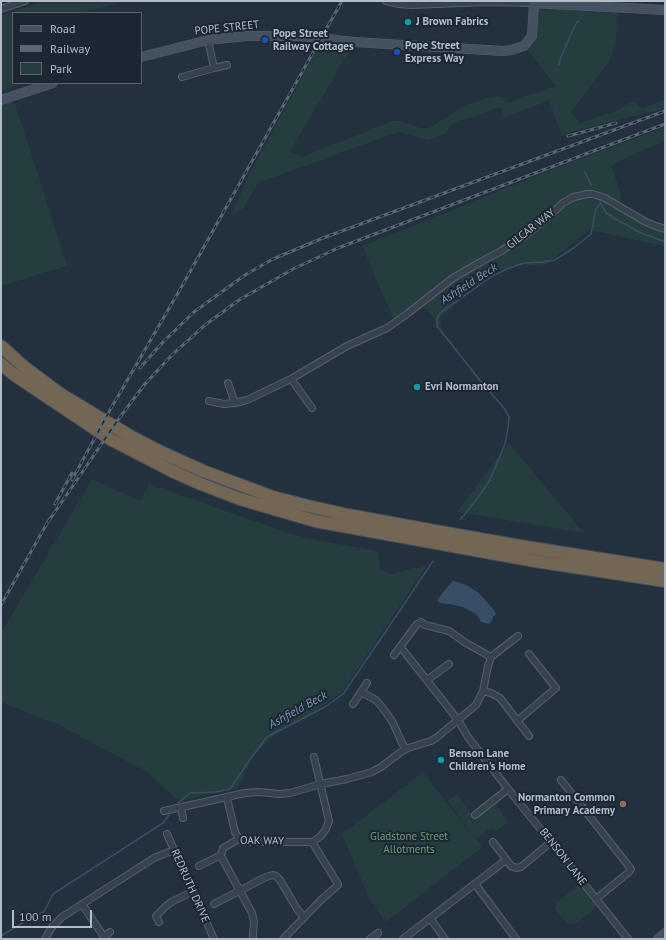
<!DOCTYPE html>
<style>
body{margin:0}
#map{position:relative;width:666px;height:940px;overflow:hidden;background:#23303e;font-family:"PT Sans",sans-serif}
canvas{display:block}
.frame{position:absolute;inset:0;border:2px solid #b3bdc9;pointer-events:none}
.legend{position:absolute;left:12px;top:12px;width:130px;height:72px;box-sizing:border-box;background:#1c2733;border:1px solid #58636f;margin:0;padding:5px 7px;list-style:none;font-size:12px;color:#b3bdc9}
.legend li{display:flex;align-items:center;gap:8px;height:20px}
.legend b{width:20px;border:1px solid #58636f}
.scale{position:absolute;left:12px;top:910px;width:80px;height:18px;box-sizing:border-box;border:2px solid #b3bdc9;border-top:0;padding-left:5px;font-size:12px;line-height:14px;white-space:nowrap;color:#b3bdc9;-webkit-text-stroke:3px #1c2733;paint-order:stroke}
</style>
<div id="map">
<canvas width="666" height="940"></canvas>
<div class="frame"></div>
<ul class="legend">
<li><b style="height:5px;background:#455161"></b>Road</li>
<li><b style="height:5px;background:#596675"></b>Railway</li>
<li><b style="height:11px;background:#253d3f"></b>Park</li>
</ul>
<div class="scale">100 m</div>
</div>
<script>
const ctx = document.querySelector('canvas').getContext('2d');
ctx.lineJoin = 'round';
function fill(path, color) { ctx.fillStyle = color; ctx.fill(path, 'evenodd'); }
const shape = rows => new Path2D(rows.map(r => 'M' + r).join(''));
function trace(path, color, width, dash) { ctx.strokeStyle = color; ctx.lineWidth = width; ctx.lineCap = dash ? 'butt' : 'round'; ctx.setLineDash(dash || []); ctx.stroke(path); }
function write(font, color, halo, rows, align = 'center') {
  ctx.font = font + ' "PT Sans",sans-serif'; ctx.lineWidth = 4; ctx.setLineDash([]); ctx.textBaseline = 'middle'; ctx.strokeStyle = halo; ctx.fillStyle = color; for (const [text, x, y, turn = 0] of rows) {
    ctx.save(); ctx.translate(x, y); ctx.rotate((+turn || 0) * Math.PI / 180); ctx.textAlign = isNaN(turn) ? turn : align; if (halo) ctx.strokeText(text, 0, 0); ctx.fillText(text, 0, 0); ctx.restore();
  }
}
fill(shape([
 [46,1,127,1,81,13,13,13,13,83,23,83,1,92,1,15],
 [534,3,618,8,616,38,614,48,609,62,571,112,580,123,619,110,625,105,632,102,636,103,642,108,665,100,665,108,657,111,638,115,572,132,562,136,549,101,504,117,500,107,450,125,446,133,428,140,398,132,258,183,243,209,232,214,250,173,320,44,350,45,349,52,290,151,302,157,393,121,400,121,420,128,429,128,462,107,487,98,493,96,504,98,507,103,556,86,524,46,532,36],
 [11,100,16,106,67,266,1,286,1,104],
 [665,127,665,141,635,154,611,166,621,194,620,206,665,229,665,246,589,230,544,266,519,265,503,269,490,276,440,317,443,330,421,303,395,323,362,246,473,202,532,177],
 [509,443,584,533,457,512],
 [92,479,140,501,149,484,300,537,378,551,380,570,392,574,427,565,343,691,314,713,279,731,253,756,238,788,181,801,174,797,147,772,57,724,1,702,1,633],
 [423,772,472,835,448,801,457,794,475,819,496,804,508,822,496,831,492,827,476,839,482,847,385,923,367,893,342,834],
 [580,884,597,907,575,924,566,923,555,909,556,903]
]), '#253d3f');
fill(shape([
 [453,581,466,585,479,593,494,610,496,614,493,617,492,621,489,624,481,622,477,615,463,607,450,604,440,603,438,601,438,599,448,586]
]), '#384e67');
trace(shape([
 [559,65,560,60,563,52,573,30,577,22,579,21],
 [585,172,591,185],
 [600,202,606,213,619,221,639,232,665,242],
 [460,520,477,499,490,480,505,444,508,428,509,417,504,408,483,384,437,326,437,319,440,313,494,275,507,269,524,263,545,262,555,260,575,247,591,234,596,209,600,204],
 [178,803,190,793,216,792,230,789,249,761,267,737,325,707,343,694,386,631,433,561],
 [1,936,34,916,44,912,53,894,163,823,169,815]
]), '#384e67', 1.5);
const street = shape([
 [386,1,399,4,411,5,486,2,534,3],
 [1,9,25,1],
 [214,68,227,65],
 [182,77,214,68,208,40],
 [291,379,312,408],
 [228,383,235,403],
 [209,401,224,404,235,403,247,400,291,379,347,346,387,328,407,314,453,278,477,264,501,251,525,236,546,219,563,203,574,197,587,194,593,194,605,198,644,221,653,225,665,229],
 [400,647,403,650,458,720,468,737,508,789,551,842,628,939],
 [394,655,417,624,421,622,425,625,449,631,466,643,491,657],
 [427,680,449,664],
 [483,691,491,693,500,698,529,736],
 [361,692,376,700,382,707,392,721,405,749],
 [353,704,367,683],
 [517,721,556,688,529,654],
 [561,780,631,869,629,872,596,899],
 [227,798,235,832,239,839],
 [181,807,183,818],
 [164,811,245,793,258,792,280,794,290,793,321,784,347,779,372,772,381,767,401,752,408,748,431,741,436,738,476,705,483,691,488,666,491,657,518,636],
 [475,815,508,789],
 [167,834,214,939],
 [239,839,242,841,248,842,312,842,321,836,326,829,329,821,314,757],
 [239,839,223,848,221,855,223,860,252,913,254,922,253,933,253,939],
 [493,842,511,866,516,868,521,867,551,842],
 [199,866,221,855],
 [475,884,516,939],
 [82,904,104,937,110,932],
 [214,904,266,877,273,875,276,876,280,880,297,909,304,917],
 [430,918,445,939],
 [159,922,156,916,166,906,173,901,192,892],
 [45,939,52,927,62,917,154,858,174,850],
 [283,939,322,899,338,885,338,884,312,842],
 [370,939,378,933],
 [403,939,506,860]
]);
const secondary = shape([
 [141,57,208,40,246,36,301,36,354,42,503,51,511,50,524,46,532,36,534,3,665,10],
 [1,100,53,83],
 [658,939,665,933]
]);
const highway = shape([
 [1,346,23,366,62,395,130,436,163,453,203,471,273,497,308,506,348,515,435,531,526,547,665,569],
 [1,364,13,374,110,439,172,471,201,484,240,499,315,521,535,561,665,581]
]);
trace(street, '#55606c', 8);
trace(secondary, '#55606c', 10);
trace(highway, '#424d59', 14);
trace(street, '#37424e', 6);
trace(secondary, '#455161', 9);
trace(highway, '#746654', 12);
const rail = shape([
 [568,136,616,123],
 [140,368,163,342,194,312,245,275,273,259,323,238,665,111],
 [72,480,110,410,182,286,342,1],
 [55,504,72,473],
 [48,522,120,417,145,384,172,355,205,325,239,300,293,269,338,248,538,172,665,124],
 [1,605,50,518]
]);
trace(rail, '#596675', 3);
trace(rail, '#1c2733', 1.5, [4.5]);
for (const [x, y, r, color] of [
 [408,22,4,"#0f9aa8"],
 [265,40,4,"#1a4fb4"],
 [397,52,4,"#1a4fb4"],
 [417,387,4,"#0f9aa8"],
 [441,760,4,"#0f9aa8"],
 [623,804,4,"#8d6e63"]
]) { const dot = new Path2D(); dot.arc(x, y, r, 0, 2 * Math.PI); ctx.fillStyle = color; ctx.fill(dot); trace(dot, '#1c2733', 1.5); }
write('bold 11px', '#b3bdc9', '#1c2733', [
 ["J Brown Fabrics",416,22],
 ["Pope Street",273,34],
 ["Railway Cottages",273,47],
 ["Pope Street",405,46],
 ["Express Way",405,59],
 ["Evri Normanton",425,387],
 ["Benson Lane",449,754],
 ["Children's Home",449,767],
 ["Normanton Common",615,798,"right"],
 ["Primary Academy",615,811,"right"]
], 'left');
write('11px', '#b3bdc9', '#1c2733', [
 ["POPE STREET",227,28,-6],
 ["GILCAR WAY",531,229,-38],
 ["OAK WAY",262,841,1],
 ["BENSON LANE",563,857,52],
 ["REDRUTH DRIVE",190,886,66]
]);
write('11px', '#6a9a73', '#1c2733', [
 ["Gladstone Street",409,837],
 ["Allotments",409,850]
]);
write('italic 12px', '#7b94b1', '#1c2733', [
 ["Ashfield Beck",469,284,-33],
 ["Ashfield Beck",298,710,-29]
]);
</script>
